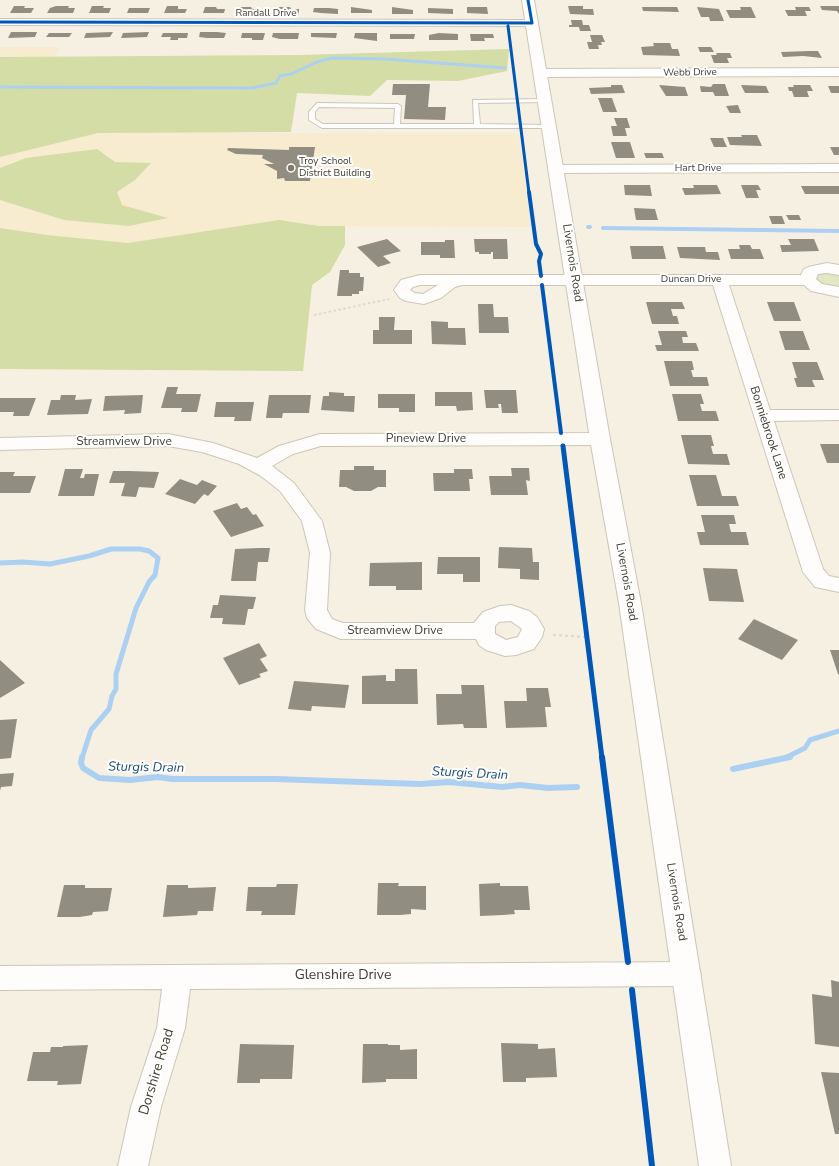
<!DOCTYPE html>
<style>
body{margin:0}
canvas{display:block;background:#f6f0e2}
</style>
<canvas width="839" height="1166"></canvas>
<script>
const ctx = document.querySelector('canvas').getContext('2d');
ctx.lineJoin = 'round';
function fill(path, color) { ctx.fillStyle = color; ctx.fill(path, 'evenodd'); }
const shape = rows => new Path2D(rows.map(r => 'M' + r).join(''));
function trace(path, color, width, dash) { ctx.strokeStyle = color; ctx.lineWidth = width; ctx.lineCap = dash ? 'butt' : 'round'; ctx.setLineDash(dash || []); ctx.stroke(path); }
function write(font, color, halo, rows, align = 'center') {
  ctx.font = font + ' "Nunito Sans",sans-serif'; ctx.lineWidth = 4; ctx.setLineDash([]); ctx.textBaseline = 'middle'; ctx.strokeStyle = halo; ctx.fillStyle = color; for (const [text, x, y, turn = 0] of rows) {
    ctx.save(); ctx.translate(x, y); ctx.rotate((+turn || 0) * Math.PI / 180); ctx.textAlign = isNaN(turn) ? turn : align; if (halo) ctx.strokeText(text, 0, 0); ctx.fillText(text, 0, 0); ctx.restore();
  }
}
fill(shape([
 [0,47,60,47,18,132,519,134,532,227,319,226,303,371,0,369]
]), '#f7eccf');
fill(shape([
 [820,272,839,274,839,287,829,287,816,282,815,276]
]), '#e3e7c2');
fill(shape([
 [509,49,507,71,458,81,387,80,370,96,297,93,291,132,98,133,0,157,0,57,298,55],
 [97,149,115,162,151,163,135,180,117,192,122,205,168,218,129,226,64,220,0,200,0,168,26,158],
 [279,220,319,226,345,226,345,245,330,272,312,285,303,371,0,369,0,228,47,235,128,243]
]), '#d5dda6');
trace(shape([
 [0,87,252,88,276,83,280,76,291,74,317,62,332,58,386,59,505,68]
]), '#acd0f1', 3);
trace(shape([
 [588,227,590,227],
 [603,228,839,231]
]), '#acd0f1', 4);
trace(shape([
 [0,563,23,562,50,564,89,556,111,549,140,549,149,551,158,558,155,575,149,582,136,608,116,674,116,689,112,696,109,709,91,730,82,758],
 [785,758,805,748,810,740,839,731]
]), '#acd0f1', 5);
trace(shape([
 [82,757,81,763,83,768,99,778,130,780,158,777,172,779,275,779,420,784,449,782,502,787,520,785,548,788,577,787],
 [733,769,790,757]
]), '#acd0f1', 6);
fill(shape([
 [14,6,25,6,24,8,34,8,31,13,10,13],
 [56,6,69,6,68,8,75,8,73,13,47,13,50,8],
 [92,6,104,6,103,8,111,8,109,13,89,13],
 [167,6,178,6,178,9,187,9,185,13,164,13],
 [568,6,583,6,583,9,593,9,594,15,570,14],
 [820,6,839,6,839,14,837,11,822,10],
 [205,7,216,7,217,9,225,9,224,13,203,13],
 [240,7,251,7,252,9,260,9,259,13,238,13],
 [279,7,290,7,291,9,299,9,299,13,277,13],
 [351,7,372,10,372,13,351,13],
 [392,7,413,10,413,14,392,14],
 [467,7,487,7,488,14,467,13],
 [642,7,677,7,679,12,643,11],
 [697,7,719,9,724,21,710,21,709,17,701,17],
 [740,7,751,7,756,18,730,18,726,10,741,10],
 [795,7,809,7,811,11,805,11,807,16,788,16,785,10,796,10],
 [129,8,150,8,148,13,127,13],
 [314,8,329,8,338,9,338,14,321,13,313,12],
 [428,8,453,9,453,14,428,13],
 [571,20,582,20,583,25,589,25,591,31,580,31,579,27,569,27,569,25,572,25],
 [11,32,37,32,35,37,8,38],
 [113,32,110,37,84,38,86,33],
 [149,32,147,37,121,38,123,33],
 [200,32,217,32,226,33,224,38,207,38,199,37],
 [49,33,72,33,69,37,46,37],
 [163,33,188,33,187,38,178,38,178,40,170,40,171,37,161,37],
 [242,33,265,33,263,40,252,40,252,38,241,38],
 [273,33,299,33,298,39,280,39,272,37],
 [311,33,337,33,336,38,311,37],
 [355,33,377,33,377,41,354,38],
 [439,33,458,34,458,40,429,40,429,35],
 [390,34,415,34,414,39,390,39],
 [470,34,493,34,494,38,484,38,485,41,471,41],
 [590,35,602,35,605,42,601,42,602,45,598,45,599,49,589,49,587,42,592,42],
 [653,43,670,43,672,49,678,49,680,56,643,55,641,47,654,46],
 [698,47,711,47,714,52,700,52],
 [809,51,818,51,822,58,803,56,783,57,781,52],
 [716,53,730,53,732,58,727,58,729,63,714,63,711,55,717,55],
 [393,84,430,84,428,107,446,107,445,120,404,119,406,95,392,95],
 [713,84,725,84,729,96,715,96,713,92,701,92,700,86,711,87],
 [611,85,622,85,625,93,591,94,589,88,611,87],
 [659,85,685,87,688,96,666,96],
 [741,85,766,86,769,93,745,93],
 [793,85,810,85,813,91,807,91,809,97,794,97,792,91,789,91,788,87,794,87],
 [828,86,839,86,839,93,831,93],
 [598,98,612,98,617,112,603,112],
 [738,105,741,113,730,113,726,106],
 [614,118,627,118,630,128,625,128,627,136,613,136,611,126,617,126],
 [741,135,757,135,762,146,730,145,727,137,742,137],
 [710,138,723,138,727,147,714,147],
 [611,142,630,142,635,158,616,158],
 [289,147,315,147,310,181,285,181,284,178,277,179,277,171,264,164,274,164,262,158,263,155,236,154,227,150,228,148,289,150],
 [830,147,839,147,839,155,834,155],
 [644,153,662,153,664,158,646,158],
 [624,185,650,185,652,196,625,195],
 [693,185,717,185,721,194,685,195,682,188,694,188],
 [741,185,758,185,761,190,756,190,759,198,746,198],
 [801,186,839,186,839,194,805,194],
 [634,208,655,209,658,220,636,220],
 [786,215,799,215,801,220,789,220],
 [769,216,782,216,785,224,772,224],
 [387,239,401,251,383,256,391,263,378,267,357,247],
 [474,239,507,239,508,259,493,259,493,252,491,252,491,254,479,254,479,252,475,252],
 [788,239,814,239,819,251,782,252,780,245,791,245],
 [445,240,454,240,455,258,440,258,440,255,421,255,421,242,445,242],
 [739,245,750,245,752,249,760,249,764,259,731,259,728,249,740,249],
 [630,246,663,246,666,259,632,259],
 [677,247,705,247,706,252,718,252,720,260,680,258],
 [340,270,349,270,349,273,360,273,360,277,364,277,363,291,359,291,359,294,352,294,352,296,337,296],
 [646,302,682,302,685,309,671,309,673,316,677,316,679,324,652,324],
 [767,302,794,302,801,321,774,321],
 [478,304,493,304,494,317,508,317,509,333,479,333],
 [379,317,395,317,394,330,412,330,412,344,373,344,373,330,379,330],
 [431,321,448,322,448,328,465,328,466,345,432,344],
 [658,331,686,331,688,337,682,337,683,343,696,343,699,351,657,351,655,345,662,345],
 [779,331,803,331,810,350,785,350],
 [664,361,692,361,694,370,691,370,693,377,707,377,709,386,670,386],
 [792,362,817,362,824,380,812,380,815,387,797,387,794,378,797,378],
 [167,387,178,387,176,394,201,394,197,412,181,412,182,408,161,408],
 [484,390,516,390,518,413,502,413,501,404,498,404,499,408,486,408],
 [329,392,344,393,344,396,355,396,354,412,321,410,323,396,329,396],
 [435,392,472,392,473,410,457,411,456,406,435,406],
 [378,394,415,394,415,412,399,412,399,408,378,408],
 [672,394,701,394,704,404,700,404,702,411,716,411,719,421,678,421],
 [61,395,76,395,75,400,92,399,88,414,47,415,51,400,60,400],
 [143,395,141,413,124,414,125,410,103,411,105,396],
 [269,395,311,395,309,413,283,413,282,418,266,418],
 [0,398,36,398,29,416,13,416,14,412,0,412],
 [216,402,254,402,251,421,234,421,235,417,214,417],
 [681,435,711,435,714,446,711,446,713,454,727,454,730,465,688,464],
 [820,444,839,444,839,463,827,463],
 [354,466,374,466,374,470,386,470,386,487,378,487,371,491,354,491,346,487,339,487,340,470,354,470],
 [511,468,529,468,530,481,526,480,528,495,491,495,489,476,512,476],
 [65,469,83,469,80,478,84,478,85,474,99,474,94,496,58,496],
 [454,469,472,469,473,479,469,479,470,491,434,491,433,473,454,473],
 [113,471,129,471,159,472,154,488,139,487,136,497,121,496,125,483,109,483],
 [0,472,15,472,13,476,36,476,30,493,0,493],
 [689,475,716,475,722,496,736,496,739,506,697,506],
 [180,479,197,485,202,480,217,486,208,496,204,494,195,504,165,494],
 [237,503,241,509,247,507,253,515,256,514,264,526,231,537,213,511],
 [701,515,734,515,736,524,729,524,731,532,746,532,749,545,700,545,697,532,705,532],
 [499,547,532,548,533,562,539,562,539,580,520,579,520,569,498,568],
 [259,548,270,548,268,562,258,562,256,581,231,581,235,549],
 [438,557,480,557,480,582,463,582,463,574,437,574],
 [422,562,422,590,396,590,396,586,369,586,370,563],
 [703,568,737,569,744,602,709,601],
 [220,595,256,597,253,609,248,609,245,625,222,624,223,618,210,618,213,605,218,605],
 [754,619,798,640,782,660,738,639],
 [259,643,267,656,260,659,268,671,259,674,261,677,239,685,223,658],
 [830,650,839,650,839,675,838,674],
 [0,660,25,683,0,698],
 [395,669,417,669,418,704,362,704,362,676,386,675,386,681,395,681],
 [294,681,349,685,345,708,312,706,311,711,288,709],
 [461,685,484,685,487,728,464,728,463,724,437,725,436,694,462,694],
 [526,688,548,688,551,707,545,707,547,727,506,728,504,701,527,701],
 [17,719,11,758,0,759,0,720],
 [14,773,12,786,1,787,0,791,0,774],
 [378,883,399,883,398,886,426,886,426,910,411,909,411,914,400,915,377,915],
 [500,883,500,886,528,886,530,910,514,910,515,914,503,915,480,916,479,884],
 [277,884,298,884,295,915,261,915,262,911,246,911,248,887,276,887],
 [64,885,85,885,85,888,112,888,108,911,93,912,92,915,80,917,57,917],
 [167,885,188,885,188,888,216,887,213,911,198,911,197,915,163,917],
 [831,980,839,982,839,1047,815,1044,812,994,832,997],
 [501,1043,538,1044,538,1049,555,1048,557,1077,526,1078,526,1082,503,1082],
 [240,1044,294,1045,292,1079,260,1079,260,1083,237,1083],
 [363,1044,388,1044,388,1045,400,1045,400,1050,417,1049,417,1079,386,1079,386,1082,362,1083],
 [88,1045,81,1084,57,1085,58,1081,27,1081,33,1052,50,1052,51,1047,63,1047,63,1046],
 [821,1072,839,1073,839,1134,835,1134]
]), '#928d81');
const lane = shape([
 [545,99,548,101,547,102,478,103,480,124,551,125,552,126,549,128,322,128,309,120,309,112,317,103,398,104,401,106,400,124,474,124,473,100,545,99],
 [319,107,395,108,394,124,323,124,315,119,315,112,319,107]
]);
const street = shape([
 [0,19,532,20,538,23,532,26,0,25,0,19],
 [839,68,839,76,540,77,534,73,540,69,839,68],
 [839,164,839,172,556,173,551,172,549,169,551,166,556,165,839,164],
 [827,263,839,265,839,275,827,273,818,274,816,279,822,284,839,287,839,297,811,291,804,285,729,285,770,410,839,410,839,420,774,421,823,569,829,576,839,578,839,592,815,587,803,572,713,285,462,285,455,287,441,298,424,304,406,301,400,298,394,290,401,280,420,275,801,275,803,270,808,267,827,263],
 [420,285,438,285,423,294,415,293,410,290,413,287,420,285],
 [600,433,607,435,609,439,607,443,600,445,321,446,293,454,272,466,294,483,322,521,330,553,327,610,332,619,343,623,474,623,483,612,500,606,511,605,529,611,537,617,544,629,542,637,534,649,516,655,505,656,486,650,479,645,476,639,341,639,316,629,307,618,305,610,310,553,302,521,280,491,261,476,239,464,202,452,168,446,0,450,0,438,168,434,213,443,257,458,279,446,320,434,600,433],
 [511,621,522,629,518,637,506,640,495,634,495,626,499,622,511,621],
 [687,962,697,965,701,974,697,983,687,986,190,989,185,1028,161,1107,148,1166,118,1166,131,1107,157,1028,162,989,0,990,0,966,687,962]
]);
const secondary = shape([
 [522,0,534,0,610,439,641,603,731,1166,699,1166,619,603,590,439,522,0]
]);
trace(lane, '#cbc6b9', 2);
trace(street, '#cbc6b9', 2);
trace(secondary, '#cbc6b9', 2);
trace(shape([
 [314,315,389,299]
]), '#dcdad5', 2, [2.5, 2.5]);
trace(shape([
 [553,635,586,637]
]), '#dcdad5', 2.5, [3, 3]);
fill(lane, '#fefdfb');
fill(street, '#fefdfb');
fill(secondary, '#fefdfb');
trace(shape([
 [0,22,532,23,528,0],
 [508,26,529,193]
]), '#0057b8', 3);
trace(shape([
 [529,192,536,244,541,254,539,261,541,276],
 [542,285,561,433]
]), '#0057b8', 4);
trace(shape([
 [563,446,602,758]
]), '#0057b8', 5);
trace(shape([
 [602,757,628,962],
 [632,990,652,1166]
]), '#0057b8', 6);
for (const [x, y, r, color] of [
 [291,168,4,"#807b6e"]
]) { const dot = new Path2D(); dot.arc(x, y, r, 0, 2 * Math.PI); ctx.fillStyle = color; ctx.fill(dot); trace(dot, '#fff', 1.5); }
write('10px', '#413c2f', '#fff', [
 ["Randall Drive",266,14],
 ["Webb Drive",690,73,-1],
 ["Hart Drive",698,169],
 ["Duncan Drive",691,280]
]);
write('10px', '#413c2f', '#fff', [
 ["Troy School",299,162],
 ["District Building",299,174]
], 'left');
write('12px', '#413c2f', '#fff', [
 ["Livernois Road",572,263,81],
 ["Bonniebrook Lane",768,433,72],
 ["Pineview Drive",426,439],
 ["Streamview Drive",124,442],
 ["Livernois Road",626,582,80],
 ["Streamview Drive",395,631],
 ["Livernois Road",676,902,81]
]);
write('italic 13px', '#184a74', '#fff', [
 ["Sturgis Drain",146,768,1],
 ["Sturgis Drain",470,774,3]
]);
write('14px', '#413c2f', '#fff', [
 ["Glenshire Drive",343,976],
 ["Dorshire Road",157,1072,-73]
]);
</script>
